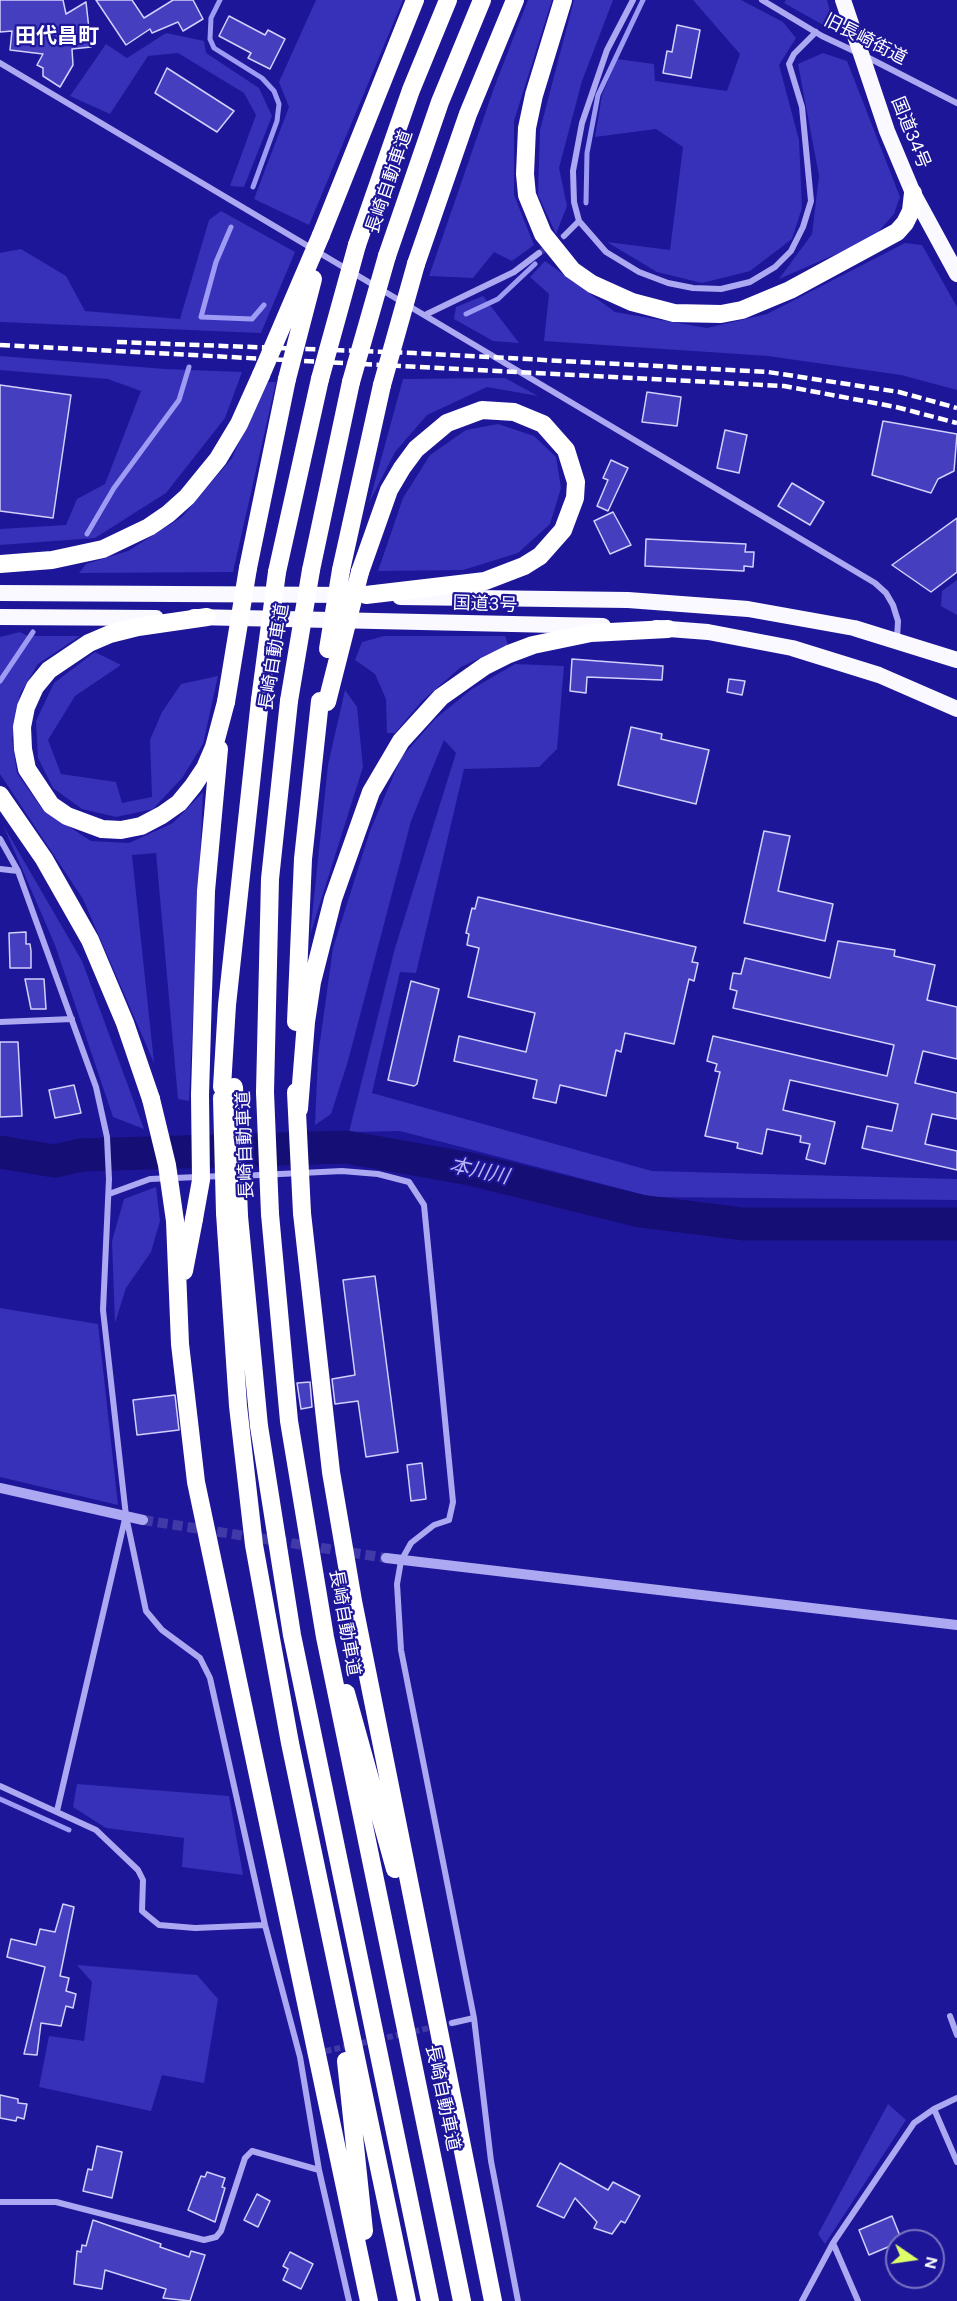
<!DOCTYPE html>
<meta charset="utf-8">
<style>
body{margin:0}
#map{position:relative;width:957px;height:2301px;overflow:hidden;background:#1e1698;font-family:"DM Sans",sans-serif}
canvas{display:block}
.north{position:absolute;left:885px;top:2229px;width:60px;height:60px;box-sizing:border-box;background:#1e1698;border:2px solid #7873c1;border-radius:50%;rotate:103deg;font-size:16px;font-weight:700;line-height:24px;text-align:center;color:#fff}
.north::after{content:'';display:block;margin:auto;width:21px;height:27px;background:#dfff69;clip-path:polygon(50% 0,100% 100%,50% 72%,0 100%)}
</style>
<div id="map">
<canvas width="957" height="2301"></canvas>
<div class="north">N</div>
</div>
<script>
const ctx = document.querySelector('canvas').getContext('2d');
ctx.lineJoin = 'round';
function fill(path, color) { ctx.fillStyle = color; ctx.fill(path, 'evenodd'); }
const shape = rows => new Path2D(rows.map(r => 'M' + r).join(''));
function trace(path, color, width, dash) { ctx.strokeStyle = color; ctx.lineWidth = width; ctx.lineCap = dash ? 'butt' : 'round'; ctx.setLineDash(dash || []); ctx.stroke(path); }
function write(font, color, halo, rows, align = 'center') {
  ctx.font = font + ' "DM Sans","Noto Sans JP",sans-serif'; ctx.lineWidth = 4.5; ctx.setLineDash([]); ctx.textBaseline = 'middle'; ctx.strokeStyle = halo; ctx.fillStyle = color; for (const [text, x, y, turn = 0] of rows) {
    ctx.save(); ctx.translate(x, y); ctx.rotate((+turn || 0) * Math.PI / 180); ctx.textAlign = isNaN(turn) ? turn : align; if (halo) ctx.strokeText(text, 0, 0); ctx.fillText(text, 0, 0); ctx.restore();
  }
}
fill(shape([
 [316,0,403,0,309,225,254,199,289,107,279,82],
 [528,0,552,0,514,121,514,195,534,245,512,261,494,252,473,278,429,276,494,88],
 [574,0,613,0,582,81,559,168,567,206,556,234,538,195,540,130],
 [693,0,741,0,783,22,796,38,779,65,799,140,802,208,792,239,750,271,702,283,657,272,607,242,670,250,683,147,656,129,595,137,602,95,617,59,654,64,655,81,727,91,740,54],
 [786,0,827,0,831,15,825,26,784,3],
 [166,33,204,41,206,53,259,88,272,116,244,187,230,186,256,115,244,93,178,53,148,56,110,114,70,96,106,44,127,58],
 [823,53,847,61,900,197,894,214,873,238,779,279,812,234,819,176,798,64],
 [221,211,295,252,261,333,0,322,0,253,21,249,66,276,85,311,180,319,209,220],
 [905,243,922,245,957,307,957,390,901,375,768,356,544,341,549,294,530,277,545,261,615,312,707,328,767,314],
 [483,296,519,343,493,341,454,319,456,307],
 [0,356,165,369,242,372,225,418,166,493,95,538,0,545,0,529,66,525,77,499,105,484,141,391,108,379,0,370],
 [505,378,538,396,487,387,427,415,395,452,369,503,403,379],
 [266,382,276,382,233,572,79,573,86,564,128,551,182,517,232,458],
 [498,424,534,436,556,457,561,488,550,524,518,553,463,570,378,571,403,498,430,455,466,430],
 [957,580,957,615,941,606,942,591],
 [20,632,28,636,80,636,38,664,20,694,12,739,17,773,42,809,91,841,129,843,173,823,203,792,189,1101,178,1099,156,853,132,855,154,1063,83,899,0,774,0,637],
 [384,636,505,636,508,645,461,667,422,701,395,733,387,733,386,699,375,674,355,660,362,642],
 [95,652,121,665,75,696,48,740,61,774,116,782,122,803,152,797,150,740,162,712,181,684,218,676,203,744,182,778,153,809,116,817,82,809,53,788,38,758,36,721,54,683],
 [515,664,564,666,557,749,539,767,464,769,416,973,400,972,372,1093,652,1171,957,1179,957,1200,652,1197,400,1131,349,1132,395,948,456,753,444,740,411,821,348,1061,331,1114,315,1125,318,1056,333,948,370,831,401,758,435,719,472,689],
 [345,690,357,707,363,767,310,935,328,765],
 [3,825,82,961,144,1129,113,1117,55,945],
 [156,1187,160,1221,151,1252,126,1288,115,1323,112,1241,124,1199],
 [0,1308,98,1324,118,1505,0,1477],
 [77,1784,229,1796,243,1875,182,1867,184,1838,106,1828,73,1807],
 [77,1965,197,1975,218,1999,204,2083,162,2075,151,2111,39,2087,49,2036,84,2041,92,1982],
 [888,2104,906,2120,825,2244,818,2234]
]), '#3730b8');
trace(shape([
 [220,0,211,18,210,39,214,48,262,78,274,91,279,104,277,121,253,187],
 [586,203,587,153,598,95,643,0],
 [231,227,216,262,201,317,252,319,264,305],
 [466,314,498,299,535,264],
 [87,534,114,488,179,400,189,367],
 [0,681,33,632],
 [0,1799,69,1830]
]), '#9e9bf4', 5);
trace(shape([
 [0,1152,54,1161,82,1155,346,1147,470,1169,640,1211,743,1224,957,1224]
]), '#150e74', 33);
const building = shape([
 [0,0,63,0,66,14,86,2,91,47,72,49,73,65,60,87,43,76,43,68,37,65,43,54,10,50,12,31,0,32,0,0],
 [96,0,132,0,144,18,173,0,193,0,203,19,183,31,178,22,152,33,150,29,126,45,96,0],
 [229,16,265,35,268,30,285,39,270,69,248,58,251,53,219,36,229,16],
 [677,25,700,30,691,78,663,73,667,51,672,52,677,25],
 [167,68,234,111,217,132,155,93,167,68],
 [0,385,71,395,53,518,0,511,0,385],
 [647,392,681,397,677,426,642,422,647,392],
 [883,421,957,434,954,471,938,479,931,493,872,475,883,421],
 [725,430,747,435,739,473,717,468,725,430],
 [611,460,628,468,608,511,597,506,608,480,603,478,611,460],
 [792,483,824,502,810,525,778,506,792,483],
 [613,512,631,545,610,554,594,521,613,512],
 [957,518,957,572,931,592,892,565,957,518],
 [646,539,746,544,745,552,754,552,753,567,744,566,744,571,645,566,646,539],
 [572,659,663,666,662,680,587,677,586,693,570,691,572,659],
 [729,679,745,681,742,695,727,692,729,679],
 [631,727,662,734,661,739,709,750,696,804,618,785,631,727],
 [764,831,790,836,778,891,833,904,825,941,744,923,764,831],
 [478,897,696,947,692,962,698,963,694,981,689,979,674,1044,625,1033,621,1052,616,1050,606,1096,560,1085,556,1103,533,1098,537,1080,454,1061,459,1036,526,1052,535,1013,468,997,479,948,467,945,469,934,466,933,472,908,475,909,478,897],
 [26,932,26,944,30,944,31,951,31,968,10,968,9,933,26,932],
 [838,941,895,950,894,956,935,965,927,1000,957,1007,957,1059,923,1051,915,1083,957,1093,957,1119,932,1114,925,1144,957,1151,957,1170,862,1148,867,1126,892,1131,898,1104,790,1080,783,1110,835,1122,825,1164,806,1159,810,1144,800,1142,801,1136,767,1129,762,1154,737,1148,738,1143,705,1136,720,1072,715,1071,717,1064,707,1061,713,1036,887,1076,894,1045,733,1008,737,991,730,989,733,973,741,974,745,958,830,978,838,941],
 [25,979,44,979,46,1009,31,1009,25,979],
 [411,981,439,989,417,1084,414,1086,388,1080,411,981],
 [0,1042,18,1042,22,1116,0,1117,0,1042],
 [74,1085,81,1113,55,1118,49,1090,74,1085],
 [375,1276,398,1452,366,1457,358,1401,335,1404,332,1379,355,1375,343,1280,375,1276],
 [310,1382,312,1407,301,1409,297,1383,310,1382],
 [175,1395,179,1430,137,1435,133,1400,175,1395],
 [422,1463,426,1499,411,1501,407,1465,422,1463],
 [63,1904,74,1907,60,1976,69,1978,66,1991,76,1994,73,2008,66,2006,61,2026,41,2023,37,2055,24,2054,45,1967,7,1957,11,1939,36,1945,40,1929,55,1932,63,1904],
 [0,2095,18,2099,18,2103,27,2104,24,2119,17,2117,16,2121,0,2118,0,2095],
 [97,2146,122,2152,112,2198,83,2191,88,2169,92,2170,97,2146],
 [560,2163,608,2190,613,2182,640,2196,625,2223,621,2221,612,2234,594,2228,597,2222,575,2198,564,2218,537,2206,560,2163],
 [207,2172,225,2178,222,2187,225,2188,215,2222,188,2210,201,2176,205,2177,207,2172],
 [257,2194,270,2201,258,2227,244,2220,257,2194],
 [892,2216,902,2241,869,2255,859,2230,892,2216],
 [93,2220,161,2244,160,2247,189,2257,191,2251,205,2255,190,2301,163,2298,166,2289,105,2270,102,2289,74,2284,77,2251,81,2252,82,2245,86,2246,93,2220],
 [290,2252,313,2264,301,2289,283,2280,288,2269,283,2266,290,2252]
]);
fill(building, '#453ebf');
trace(building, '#d2d0fc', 1.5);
trace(shape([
 [539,253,564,236],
 [308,2055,452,2023]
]), '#4039a7', 6, [6, 3]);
trace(shape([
 [143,1520,386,1558]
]), '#4039a7', 10, [10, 5]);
trace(shape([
 [762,0,822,36,856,52],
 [865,56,957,103],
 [0,63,875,583,886,593,893,605,898,621,897,639],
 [579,221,606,252,639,272,668,283,693,288,721,289,750,282,775,267,791,251,803,227,811,201,802,107,789,64,794,54,816,32],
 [564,236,579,221,574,202,573,171,582,123,607,50,633,0],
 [427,314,514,272,539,253],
 [0,839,18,871],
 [0,869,18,871,96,1087,107,1137,109,1179,103,1310,126,1516,146,1611,162,1630,200,1658,210,1678,265,1925,300,2057,319,2170,349,2301],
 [0,1022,72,1019],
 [239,1176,342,1171,378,1174,409,1182,424,1205,453,1502,449,1520,434,1525,411,1543,401,1561,397,1584,401,1650,474,2018,491,2161,518,2301],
 [109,1194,150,1179,222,1176],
 [0,1786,96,1830,138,1870,143,1880,142,1911,159,1925,195,1928,265,1925],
 [57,1811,125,1519],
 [950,2016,957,2035],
 [452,2023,474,2018],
 [957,2098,934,2109,957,2162],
 [0,2202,56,2202,204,2240,216,2237,221,2231,245,2158,252,2151,319,2170],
 [833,2243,858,2301],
 [802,2301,833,2243,914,2123,934,2109]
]), '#aca8f2', 6);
trace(shape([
 [0,1488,143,1520],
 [386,1558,957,1625]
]), '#aca8f2', 10);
trace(shape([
 [843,0,887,131,913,193,957,274],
 [0,593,350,595],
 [400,597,628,600,748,609,854,628,957,660],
 [0,617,156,618],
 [194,617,603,626],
 [656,628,708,632,792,648,879,675,957,709]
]), '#faf9ff', 16);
trace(shape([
 [563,0,534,95,527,128,525,174,527,195,543,234,572,270,592,284,632,302,674,313,721,314,742,310,790,290,897,232,905,223,911,211,913,193],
 [321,235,415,0],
 [357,245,411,90,448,0],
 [387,256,440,102,482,0],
 [416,264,468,114,515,0],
 [0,564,52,560,103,549,149,527,168,514,187,497,218,459,239,424,261,375],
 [248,568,287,379],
 [311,570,351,382],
 [341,570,382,385],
 [277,572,320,379],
 [360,572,389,490,402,468,416,449,447,423,482,410,514,412,543,424,566,450,576,482,575,498,563,530,540,556,524,566,485,581,366,595],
 [207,617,138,627,110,634,89,643,49,670,35,687,26,707,22,727,23,749,27,769,51,805,67,816,102,829,121,830,141,826,162,815,179,803,193,786,205,768,214,747,226,702],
 [0,795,44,859,90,940,125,1023,151,1099],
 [296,1022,303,859,320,701],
 [222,1087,227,1005,260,700],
 [265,1092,270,879,289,701],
 [200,1095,206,891,219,749],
 [299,1109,306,1022,312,982,333,899,371,792,401,741,441,697,485,666,509,654,533,645,591,633,668,629],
 [225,1213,238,1406,254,1545,290,1743,407,2301],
 [302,1213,331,1472,353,1601,493,2301],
 [270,1214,289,1421,325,1637,462,2301],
 [239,1216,259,1426,292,1635,430,2301],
 [175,1221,180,1344,196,1482,369,2301],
 [184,1271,194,1219],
 [346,1693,395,1869],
 [346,2061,364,2231]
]), '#fff', 18);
trace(shape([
 [117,342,414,353,768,372,899,392,957,408],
 [0,345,784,386,896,407,957,423]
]), '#fff', 4.5, [10, 4.5]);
trace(shape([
 [261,375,321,235],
 [287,379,313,279],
 [320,379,357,245],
 [351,382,387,256],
 [382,385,416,264],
 [328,649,341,570],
 [260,700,277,572],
 [289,701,311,570],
 [226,702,248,568],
 [327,702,360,572],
 [234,1087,239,1216],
 [265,1092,270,1214],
 [296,1092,302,1213],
 [222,1098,225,1213],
 [151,1099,167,1165,175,1221],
 [194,1219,201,1180,200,1095]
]), '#fff', 18);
write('18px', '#fff', '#1e1698', [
 ["旧長崎街道",865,40,27],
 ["国道34号",910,133,68],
 ["長崎自動車道",390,182,-71],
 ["国道3号",485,605,2],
 ["長崎自動車道",275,657,-81],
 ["長崎自動車道",246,1145,-92],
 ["長崎自動車道",344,1623,80],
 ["長崎自動車道",442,2098,78]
]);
write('italic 20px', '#b8b5f8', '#1e1698', [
 ["本川川",479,1172,12]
]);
write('bold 21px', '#fff', '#1e1698', [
 ["田代昌町",57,37]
]);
</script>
